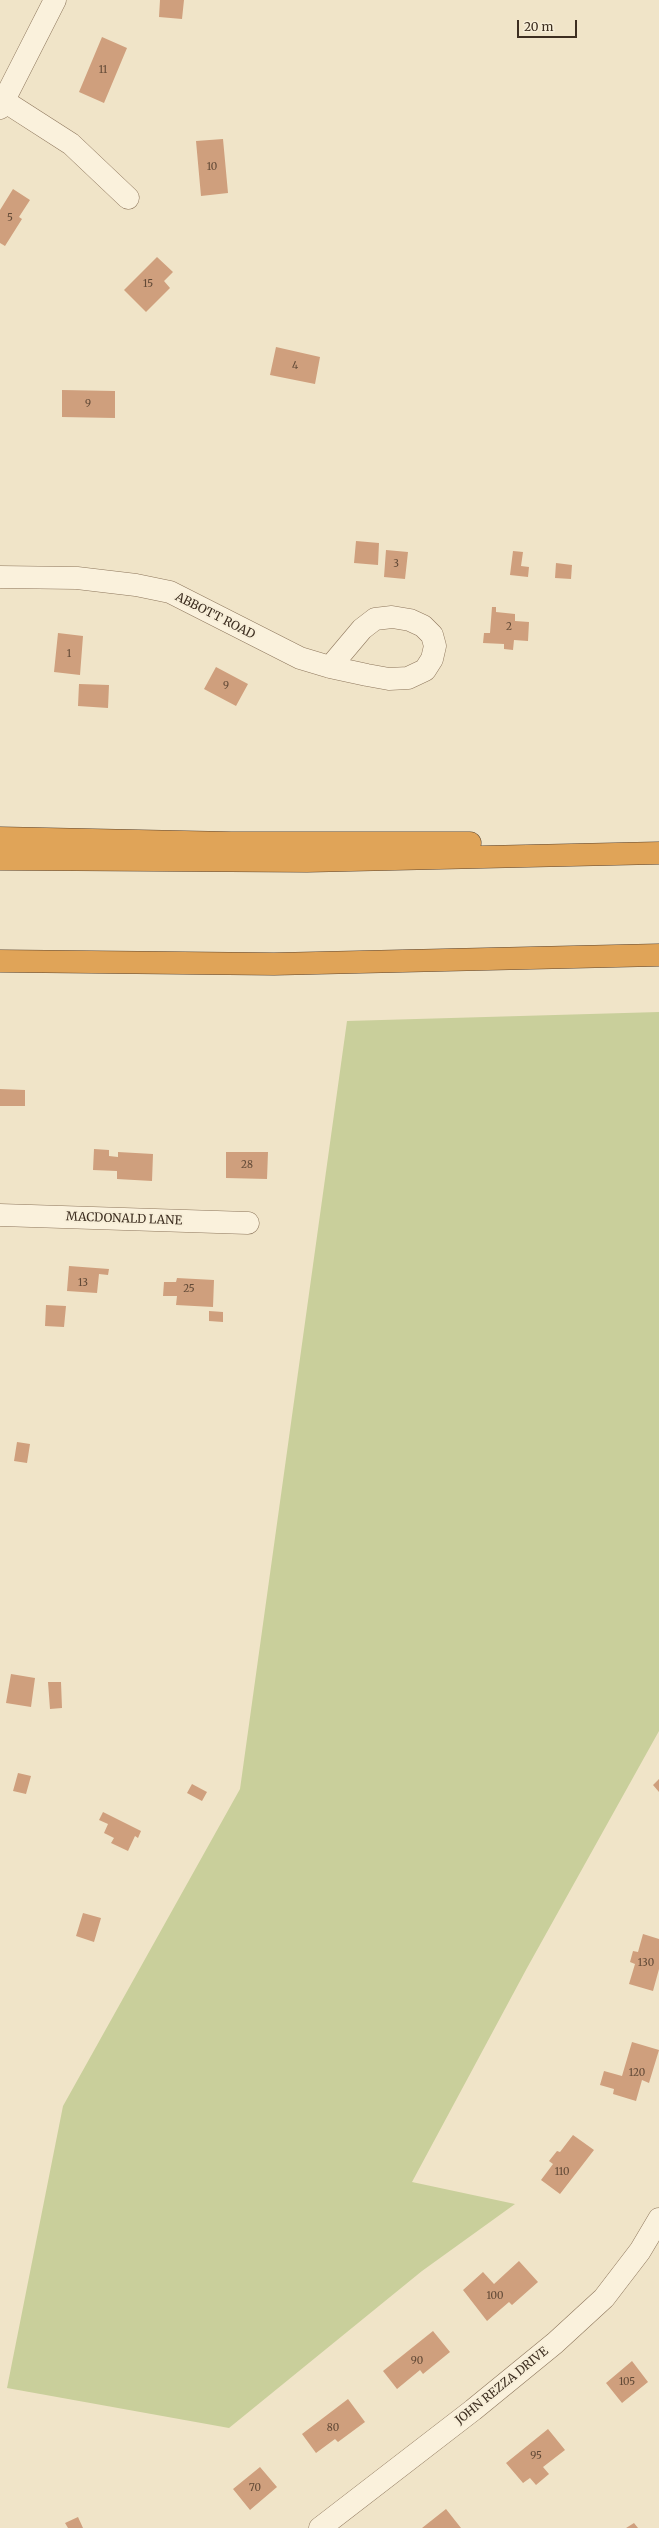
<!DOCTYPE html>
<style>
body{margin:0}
#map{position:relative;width:659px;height:2528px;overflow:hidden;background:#f0e4c8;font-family:Merriweather,serif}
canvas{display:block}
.scale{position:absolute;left:517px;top:20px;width:60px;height:18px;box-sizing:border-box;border:2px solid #3d2e20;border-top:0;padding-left:5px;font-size:12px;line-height:14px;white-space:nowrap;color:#3d2e20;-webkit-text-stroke:3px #f7eed8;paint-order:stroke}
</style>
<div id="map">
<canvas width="659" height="2528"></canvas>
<div class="scale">20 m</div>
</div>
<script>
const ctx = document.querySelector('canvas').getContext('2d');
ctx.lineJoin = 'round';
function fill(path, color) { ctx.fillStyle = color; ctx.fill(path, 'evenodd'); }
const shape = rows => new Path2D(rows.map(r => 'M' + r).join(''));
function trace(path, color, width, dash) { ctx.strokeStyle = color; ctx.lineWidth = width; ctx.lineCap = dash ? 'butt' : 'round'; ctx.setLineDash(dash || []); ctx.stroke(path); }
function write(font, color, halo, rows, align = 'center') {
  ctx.font = font + ' Merriweather,serif'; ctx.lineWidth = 4; ctx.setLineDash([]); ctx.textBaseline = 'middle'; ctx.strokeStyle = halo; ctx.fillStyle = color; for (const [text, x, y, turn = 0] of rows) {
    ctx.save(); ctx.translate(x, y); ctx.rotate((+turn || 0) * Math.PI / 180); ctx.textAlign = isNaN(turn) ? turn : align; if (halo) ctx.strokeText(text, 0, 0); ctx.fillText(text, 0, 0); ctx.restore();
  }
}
fill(shape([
 [659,1012,659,1731,527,1968,412,2182,515,2204,422,2271,229,2428,7,2388,63,2106,240,1789,347,1021]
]), '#c9cf9b');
fill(shape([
 [160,0,184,0,182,19,159,17],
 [102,37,127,48,104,103,79,92],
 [223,139,228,193,201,196,196,141],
 [13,189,30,200,19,217,22,219,5,246,0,243,0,210],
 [157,257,173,272,164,281,170,288,146,312,124,290],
 [276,347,320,357,315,384,270,375],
 [62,390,115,391,115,418,62,417],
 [356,541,379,543,378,565,354,563],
 [386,550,408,552,405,579,384,577],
 [513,551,523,552,521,566,529,567,528,577,510,575],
 [556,563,572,565,571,579,555,578],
 [492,607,496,607,496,612,515,614,515,621,529,622,528,641,514,640,513,650,504,649,504,644,483,643,484,633,490,633],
 [58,633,83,636,80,675,54,672],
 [216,667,248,684,236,706,204,689],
 [79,684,109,685,108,708,78,706],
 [0,1089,25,1090,25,1106,0,1106],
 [94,1149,109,1150,109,1156,118,1157,118,1152,153,1154,152,1181,117,1179,117,1171,93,1170],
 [226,1152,268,1152,267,1179,226,1178],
 [69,1266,109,1269,108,1275,99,1274,97,1293,67,1291],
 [177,1278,214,1280,213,1307,176,1305,177,1296,163,1296,164,1282,176,1282],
 [46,1305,66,1306,64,1327,45,1326],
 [209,1311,223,1312,223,1322,209,1321],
 [17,1442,30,1444,27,1463,14,1461],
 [11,1674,35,1678,31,1707,6,1703],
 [48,1682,61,1682,62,1708,50,1709],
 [18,1773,31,1776,26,1794,13,1791],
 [659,1779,659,1792,653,1785],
 [192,1784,207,1792,202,1801,187,1793],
 [103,1812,141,1831,138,1838,135,1836,128,1851,111,1843,114,1838,104,1833,108,1824,99,1820],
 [83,1913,101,1918,94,1942,76,1936],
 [643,1934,659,1939,659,1969,653,1991,629,1984,635,1964,630,1962,633,1951,638,1952],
 [632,2042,659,2050,649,2083,642,2080,636,2101,613,2094,614,2089,600,2085,604,2071,622,2076],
 [573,2135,594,2150,560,2194,541,2180,553,2164,549,2161,557,2151,560,2152],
 [519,2261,538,2282,512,2305,509,2302,487,2321,463,2290,483,2272,494,2284],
 [433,2331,450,2352,423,2374,420,2370,397,2389,383,2371],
 [632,2361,648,2382,622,2403,606,2383],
 [348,2399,365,2422,338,2442,335,2439,316,2453,302,2434],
 [548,2429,565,2450,543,2467,549,2474,536,2485,530,2478,523,2483,506,2463],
 [260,2467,277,2487,250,2510,233,2489],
 [446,2509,461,2528,422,2528],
 [78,2517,83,2528,68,2528,65,2523],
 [634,2523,638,2528,626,2528]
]), '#cf9f7d');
const minor = shape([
 [4,101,71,144,128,198],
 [0,108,55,0],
 [0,577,77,578,136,585,170,592,300,658,330,667,367,675,389,679,408,678,425,670,432,659,435,646,432,635,423,626,410,620,392,617,375,619,362,629,330,667],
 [0,1215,248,1223],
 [320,2528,473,2410,555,2343,604,2298,640,2251,659,2219]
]);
const highway = shape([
 [0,838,231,843,470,843],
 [0,859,307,861,659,853],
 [0,961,274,964,659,955]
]);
trace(minor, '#8d765c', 23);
trace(highway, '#5b4430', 23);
trace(minor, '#faf1dc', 22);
trace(highway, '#e0a458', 22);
write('10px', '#624a37', null, [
 ["11",103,70],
 ["10",212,167],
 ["5",10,218],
 ["15",148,284],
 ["4",295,366],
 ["9",88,404],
 ["3",396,564],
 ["2",509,627],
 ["1",69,654],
 ["9",226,686],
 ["28",247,1165],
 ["13",83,1283],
 ["25",189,1289],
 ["130",646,1963],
 ["120",637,2073],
 ["110",562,2172],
 ["100",495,2296],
 ["90",417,2361],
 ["105",627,2382],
 ["80",333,2428],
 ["95",536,2456],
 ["70",255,2488]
]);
write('12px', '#3d2e20', '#f7eed8', [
 ["ABBOTT ROAD",215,616,27],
 ["MACDONALD LANE",124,1219,2],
 ["JOHN REZZA DRIVE",502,2386,-39]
]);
</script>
